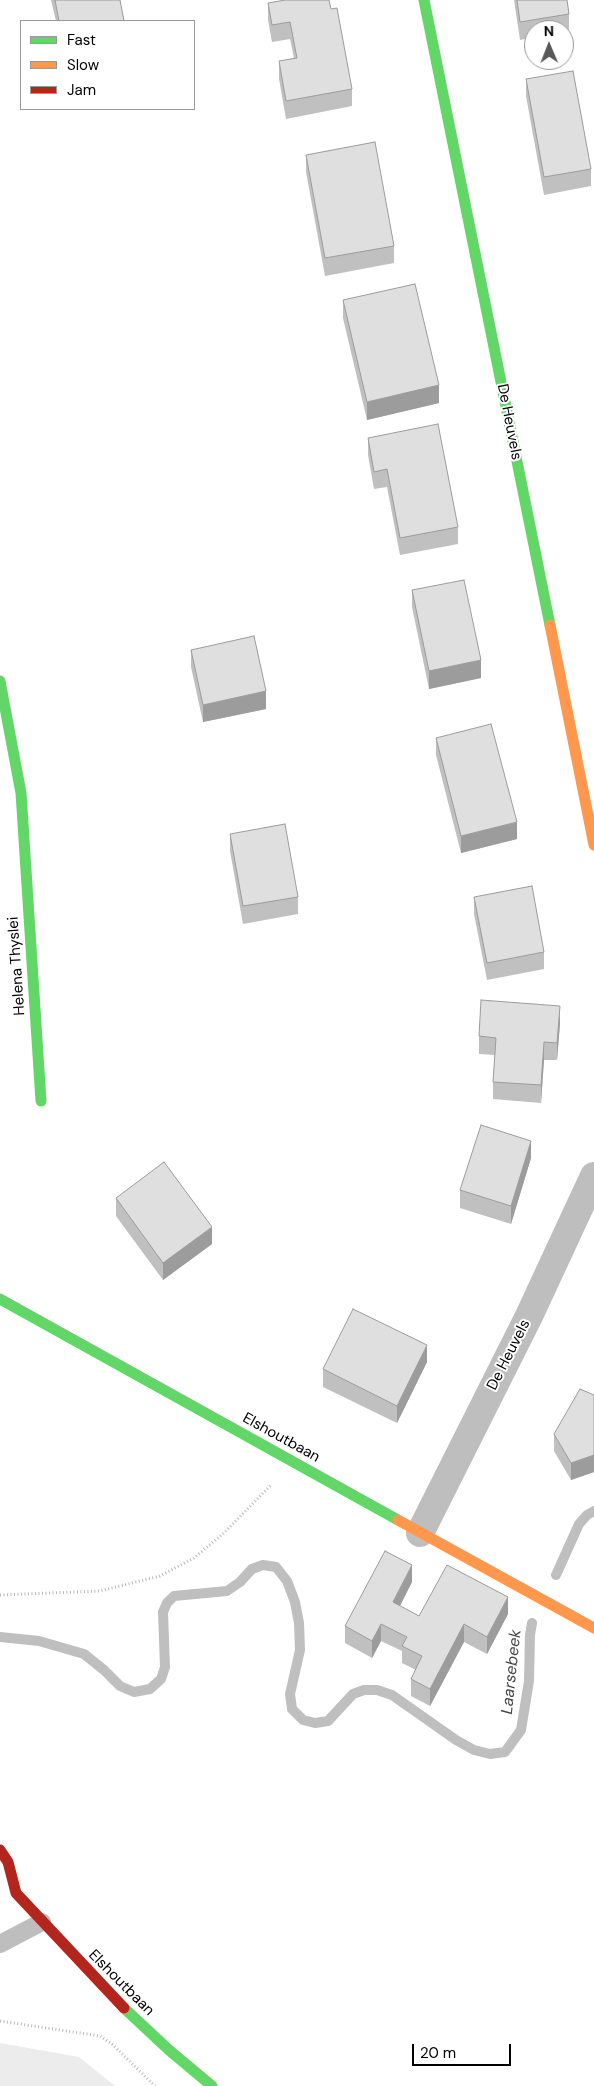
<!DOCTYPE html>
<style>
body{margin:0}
#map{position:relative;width:594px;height:2086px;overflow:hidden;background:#fff;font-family:"DM Sans",sans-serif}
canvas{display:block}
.legend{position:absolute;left:20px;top:20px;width:175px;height:90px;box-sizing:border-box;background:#fff;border:1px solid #999;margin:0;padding:6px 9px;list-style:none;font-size:15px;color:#000}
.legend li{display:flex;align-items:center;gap:10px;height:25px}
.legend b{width:25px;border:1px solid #999}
.north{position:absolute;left:524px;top:20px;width:50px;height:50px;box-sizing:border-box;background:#fff;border:1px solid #999;border-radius:50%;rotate:359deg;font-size:14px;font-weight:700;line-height:20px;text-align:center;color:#000}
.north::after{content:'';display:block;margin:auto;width:18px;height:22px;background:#595959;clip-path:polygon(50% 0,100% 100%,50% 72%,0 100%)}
.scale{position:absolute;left:412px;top:2044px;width:99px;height:22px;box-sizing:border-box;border:2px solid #000;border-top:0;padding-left:6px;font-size:15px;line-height:18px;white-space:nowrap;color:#000;-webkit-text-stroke:4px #fff;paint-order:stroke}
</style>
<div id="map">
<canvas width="594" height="2086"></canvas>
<ul class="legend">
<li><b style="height:6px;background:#63d668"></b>Fast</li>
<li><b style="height:6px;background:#ff974d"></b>Slow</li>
<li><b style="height:6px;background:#b3261e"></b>Jam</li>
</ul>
<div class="north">N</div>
<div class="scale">20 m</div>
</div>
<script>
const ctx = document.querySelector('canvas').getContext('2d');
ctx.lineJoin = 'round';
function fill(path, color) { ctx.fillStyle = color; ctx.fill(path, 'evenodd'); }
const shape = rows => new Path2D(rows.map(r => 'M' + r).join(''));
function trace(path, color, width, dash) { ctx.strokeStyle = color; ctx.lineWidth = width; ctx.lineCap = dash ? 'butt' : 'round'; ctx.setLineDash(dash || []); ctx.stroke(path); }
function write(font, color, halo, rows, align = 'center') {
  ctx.font = font + ' "DM Sans",sans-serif'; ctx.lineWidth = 4; ctx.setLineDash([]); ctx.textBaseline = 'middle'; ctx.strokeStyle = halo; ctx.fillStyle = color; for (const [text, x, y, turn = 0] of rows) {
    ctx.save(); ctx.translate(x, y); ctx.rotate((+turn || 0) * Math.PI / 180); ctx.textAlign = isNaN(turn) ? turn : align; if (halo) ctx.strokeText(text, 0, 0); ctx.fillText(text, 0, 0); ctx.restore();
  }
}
fill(shape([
 [0,2043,79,2057,115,2086,0,2086]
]), '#ececec');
trace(shape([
 [556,1575,579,1524,587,1515,594,1511],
 [0,1637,39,1641,84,1654,104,1670,120,1686,134,1692,150,1689,161,1679,165,1667,163,1612,167,1603,174,1596,227,1591,240,1582,252,1569,263,1565,276,1567,287,1581,295,1602,299,1623,300,1650,290,1694,292,1709,303,1720,315,1723,328,1721,353,1694,364,1690,377,1690,392,1695,456,1740,474,1750,490,1754,505,1752,521,1730,529,1681,530,1635,532,1623]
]), '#bfbfbf', 10);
trace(shape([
 [0,1595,100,1591,160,1576,194,1558,224,1533,271,1485],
 [0,2021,100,2036,112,2044,155,2086]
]), '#b9b9b9', 3, [1, 2.5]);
trace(shape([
 [0,1944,42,1922]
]), '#bebebe', 18);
trace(shape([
 [420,1533,529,1316,594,1176]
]), '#bebebe', 28);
trace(shape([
 [424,0,550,625],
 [0,681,21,793,41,1101],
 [0,1299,398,1520],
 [124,2008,169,2050,212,2086]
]), '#63d668', 11);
trace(shape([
 [550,625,594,845],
 [398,1520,594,1628]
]), '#ff974d', 11);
trace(shape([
 [0,1850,8,1862,16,1893,124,2008]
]), '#b3261e', 11);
fill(shape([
 [51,0,120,0,124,21,56,21],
 [514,0,567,0,569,14,569,32,564,33,564,30,534,30,534,37,520,40],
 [268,3,331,9,352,89,352,106,286,119,279,79,279,61,294,58,290,39,272,42,268,20],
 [526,79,591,169,591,186,544,195,526,96],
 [306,155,394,246,394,263,325,276,306,172],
 [343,300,439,403,367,420,343,318],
 [368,438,458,527,458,544,400,555,387,487,374,489,368,455],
 [412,590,481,678,429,689,412,607],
 [191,650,266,709,203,722,191,667],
 [436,738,517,839,461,853,436,755],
 [230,834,298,897,298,914,243,924,230,851],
 [474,897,544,952,544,969,487,980,474,914],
 [560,1023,557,1060,544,1060,541,1103,493,1099,493,1082,495,1055,479,1054,479,1036],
 [531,1158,511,1224,460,1208,460,1190],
 [116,1198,212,1244,163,1280,116,1216],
 [427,1362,397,1423,323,1387,323,1369],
 [594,1395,594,1472,571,1480,554,1451,554,1434],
 [412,1582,400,1606,419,1616,508,1614,487,1654,464,1642,430,1706,411,1696,411,1679,416,1670,402,1663,402,1651,381,1641,372,1658,345,1643,345,1626]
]), '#c0c0c0');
fill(shape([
 [439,385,439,403,367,420,367,402],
 [481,660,481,678,429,689,429,671],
 [266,691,266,709,203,722,203,705],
 [517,822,517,839,461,853,461,836],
 [560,1006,560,1023,557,1060,557,1043],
 [544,1042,544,1060,541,1103,541,1085],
 [531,1141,531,1158,511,1224,511,1206],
 [212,1227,212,1244,163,1280,163,1263],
 [427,1345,427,1362,397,1423,397,1406],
 [594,1455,594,1472,571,1480,571,1463],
 [412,1565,412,1582,393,1619,393,1602],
 [508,1597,508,1614,487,1654,487,1637],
 [381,1624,381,1641,372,1658,372,1641],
 [464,1624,464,1642,430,1706,430,1689]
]), '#9c9c9c');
const building = shape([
 [55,0,120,0,124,21,59,21,55,0],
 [285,0,329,0,331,9,337,8,352,89,286,101,279,61,297,58,290,22,272,25,268,3,285,0],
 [517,0,567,0,569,14,520,22,517,0],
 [573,71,591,169,544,177,526,79,573,71],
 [375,142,394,246,325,258,306,155,375,142],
 [415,284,439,385,367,402,343,300,415,284],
 [438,424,458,527,400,538,387,469,374,472,368,438,438,424],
 [464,580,481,660,429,671,412,590,464,580],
 [254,636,266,691,203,705,191,650,254,636],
 [491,724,517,822,461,836,436,738,491,724],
 [285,824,298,897,243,906,230,834,285,824],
 [532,886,544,952,487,963,474,897,532,886],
 [481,1000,560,1006,557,1043,544,1042,541,1085,493,1082,496,1038,479,1036,481,1000],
 [481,1125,531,1141,511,1206,460,1190,481,1125],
 [164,1162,212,1227,163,1263,116,1198,164,1162],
 [353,1309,427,1345,397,1406,323,1369,353,1309],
 [580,1389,594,1395,594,1455,571,1463,554,1434,580,1389],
 [385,1551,412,1565,393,1602,419,1616,447,1565,508,1597,487,1637,464,1624,430,1689,411,1679,422,1656,402,1646,407,1637,381,1624,372,1641,345,1626,385,1551]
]);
fill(building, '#dfdfdf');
trace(building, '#9c9c9c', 1);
write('15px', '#000', '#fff', [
 ["De Heuvels",509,422,79],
 ["Helena Thyslei",17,966,-94],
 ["De Heuvels",509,1355,-63],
 ["Elshoutbaan",281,1438,29],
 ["Elshoutbaan",121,1983,45]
]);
write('italic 16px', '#444', '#fff', [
 ["Laarsebeek",512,1672,-84]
]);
</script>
